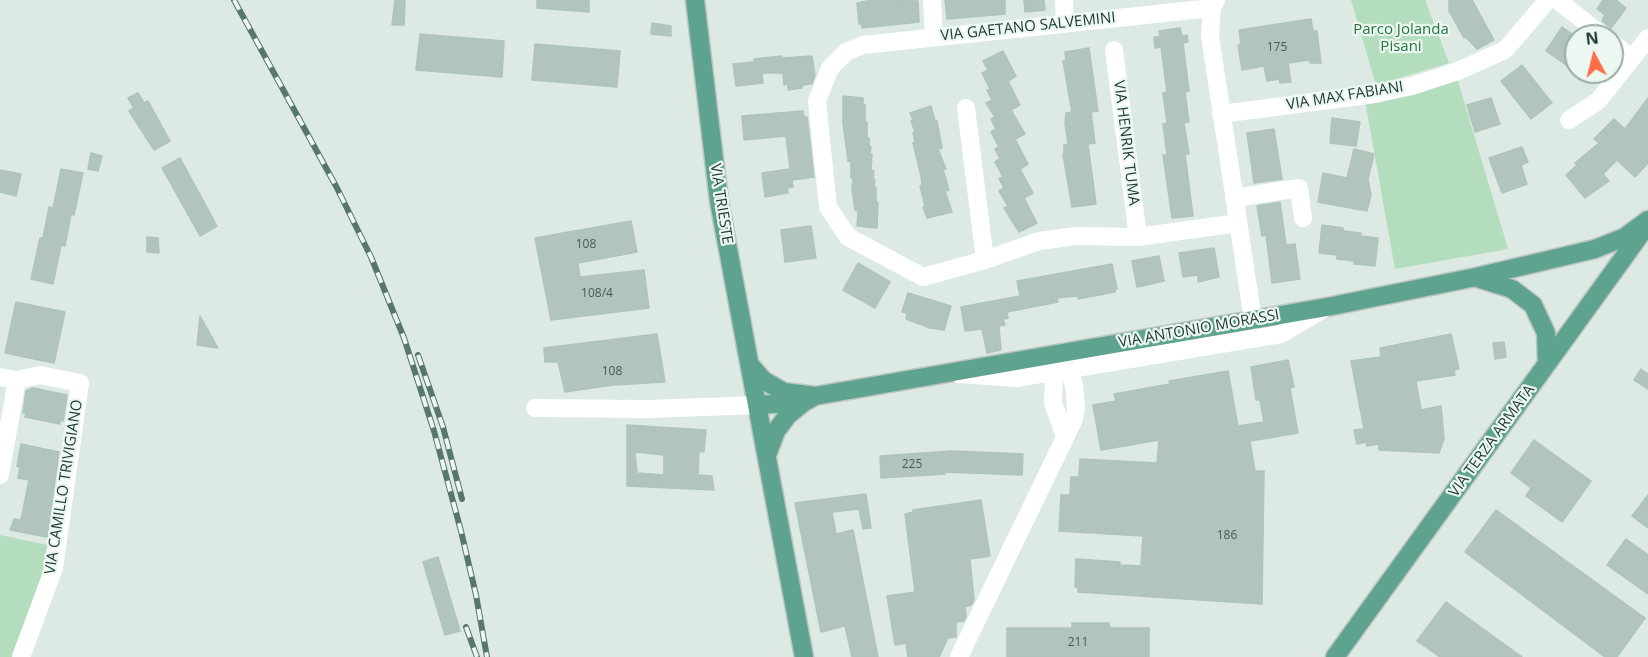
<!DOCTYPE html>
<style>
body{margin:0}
#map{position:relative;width:1648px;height:657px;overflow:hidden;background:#dceae3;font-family:"Open Sans",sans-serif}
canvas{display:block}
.north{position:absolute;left:1564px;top:24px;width:60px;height:60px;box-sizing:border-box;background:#edf7f1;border:2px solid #9aaba4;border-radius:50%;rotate:353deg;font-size:16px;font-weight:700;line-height:24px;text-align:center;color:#1d3a31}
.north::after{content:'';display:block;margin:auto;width:21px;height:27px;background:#fc6e48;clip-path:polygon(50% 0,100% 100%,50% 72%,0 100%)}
</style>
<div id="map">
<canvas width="1648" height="657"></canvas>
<div class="north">N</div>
</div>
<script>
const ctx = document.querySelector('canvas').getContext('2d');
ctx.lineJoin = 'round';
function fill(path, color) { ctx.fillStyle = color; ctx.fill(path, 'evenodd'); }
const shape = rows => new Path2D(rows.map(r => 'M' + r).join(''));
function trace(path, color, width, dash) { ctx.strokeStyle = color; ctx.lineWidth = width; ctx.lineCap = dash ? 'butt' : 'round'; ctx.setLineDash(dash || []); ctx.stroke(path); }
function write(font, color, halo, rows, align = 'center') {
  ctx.font = font + ' "Open Sans",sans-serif'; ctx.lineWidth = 4.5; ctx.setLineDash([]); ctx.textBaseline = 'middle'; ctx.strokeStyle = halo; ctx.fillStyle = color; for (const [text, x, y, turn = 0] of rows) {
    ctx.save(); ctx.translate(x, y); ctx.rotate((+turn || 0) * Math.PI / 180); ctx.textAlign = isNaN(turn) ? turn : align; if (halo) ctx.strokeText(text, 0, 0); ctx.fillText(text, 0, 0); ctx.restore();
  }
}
fill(shape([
 [1351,0,1425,0,1449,63,1376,85],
 [1457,78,1508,249,1395,269,1365,100],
 [0,535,47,545,42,574,13,657,0,657]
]), '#b3ddbd');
const building = shape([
 [395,0,405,0,404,25,392,25,395,0],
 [537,0,589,0,589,12,537,8,537,0],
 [872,0,918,1,919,22,862,28,862,24,859,24,857,3,872,0],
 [945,0,1005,0,1005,14,947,19,945,0],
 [1024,0,1044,0,1045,10,1025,12,1024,0],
 [1449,0,1472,0,1494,40,1477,49,1466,37,1464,38,1449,11,1449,0],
 [1603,0,1616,0,1626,8,1611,28,1602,21,1605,15,1597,9,1603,0],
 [1311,19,1313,31,1317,31,1321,63,1310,63,1310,60,1288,63,1291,82,1280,83,1279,79,1267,81,1264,66,1242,70,1238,45,1241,44,1239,30,1311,19],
 [652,23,671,26,671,36,651,34,652,23],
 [1562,27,1576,37,1576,72,1546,51,1562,27],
 [1180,28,1182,36,1187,35,1188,42,1183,43,1189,91,1185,92,1189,122,1184,123,1189,154,1185,154,1193,216,1172,218,1163,155,1167,155,1163,124,1167,123,1163,93,1167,92,1161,47,1155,48,1154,37,1160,37,1159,31,1180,28],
 [420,34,504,41,502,77,416,70,420,34],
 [535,44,620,51,617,87,532,80,535,44],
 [1089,48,1098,111,1091,112,1095,143,1088,144,1096,204,1072,207,1063,154,1064,153,1064,145,1068,144,1065,123,1066,113,1072,112,1063,61,1066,61,1065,52,1089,48],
 [1003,51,1016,76,1008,81,1020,105,1011,110,1025,134,1015,139,1028,164,1020,169,1033,193,1024,198,1037,223,1019,232,1004,208,1008,206,999,191,1004,188,999,179,1003,177,995,162,1000,159,995,149,999,147,991,132,996,129,991,119,995,117,986,103,992,100,987,90,990,89,982,73,988,70,983,61,1003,51],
 [782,56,782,58,812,56,815,75,812,84,803,85,802,88,788,90,788,84,784,85,783,73,762,73,763,83,736,86,733,64,754,62,754,59,782,56],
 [1522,65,1552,103,1531,119,1501,81,1522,65],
 [138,93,144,103,148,101,170,141,154,150,129,111,134,108,128,98,138,93],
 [843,96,863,98,863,104,865,105,865,121,867,122,867,138,869,138,869,146,871,147,870,154,872,154,871,170,874,171,873,180,875,180,874,187,876,187,876,202,878,203,877,228,857,226,858,211,855,210,852,189,853,178,851,178,851,162,848,161,843,123,843,96],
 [1491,98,1500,124,1475,132,1467,105,1491,98],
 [1648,98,1648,163,1635,177,1617,160,1603,174,1609,181,1585,198,1566,175,1577,165,1575,163,1599,143,1594,139,1614,119,1625,129,1648,98],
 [931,106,935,121,937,121,942,148,938,149,946,169,943,169,949,190,945,191,952,212,927,218,923,207,925,206,920,186,922,185,921,176,913,143,915,142,913,133,915,132,911,121,913,120,910,113,931,106],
 [803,111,804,117,807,117,814,177,792,180,793,187,787,188,788,193,765,197,762,173,790,169,786,136,744,140,742,116,803,111],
 [1332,118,1360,122,1356,146,1330,143,1332,118],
 [1274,129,1282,179,1254,183,1247,133,1274,129],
 [1522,147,1528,162,1521,165,1527,184,1502,193,1489,158,1522,147],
 [1354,149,1374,154,1368,179,1371,195,1367,211,1318,202,1323,173,1347,178,1354,149],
 [91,153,102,156,98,171,88,169,91,153],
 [180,158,217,226,200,236,162,168,180,158],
 [61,169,83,173,74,215,71,214,65,246,61,245,53,284,31,279,40,238,43,238,49,207,53,208,61,169],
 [0,170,21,174,16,196,0,192,0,170],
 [1280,202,1286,245,1295,244,1300,279,1272,283,1266,235,1262,236,1257,206,1280,202],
 [631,221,637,252,578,263,580,277,644,270,649,308,551,320,535,238,631,221],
 [1322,225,1343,228,1343,231,1361,233,1360,236,1378,238,1375,266,1354,264,1354,261,1337,259,1337,255,1319,253,1322,225],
 [811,226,816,258,785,262,781,230,811,226],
 [147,237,158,238,159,253,147,252,147,237],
 [1214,248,1219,277,1198,282,1198,275,1183,277,1179,253,1214,248],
 [1159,256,1164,281,1137,287,1132,261,1159,256],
 [858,263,890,282,875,308,843,290,858,263],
 [1112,264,1117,289,1115,289,1115,292,1078,299,1078,296,1057,298,1058,302,1007,312,1008,318,1003,319,1005,325,999,326,1001,350,987,353,982,329,965,331,961,307,1020,296,1017,281,1112,264],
 [908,293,951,306,944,330,930,328,906,319,907,313,902,312,908,293],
 [16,302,65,312,54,363,5,353,16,302],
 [200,316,218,348,197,345,200,316],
 [657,334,665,382,613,385,565,392,558,362,545,362,544,348,657,334],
 [1451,334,1459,369,1454,370,1455,375,1416,381,1421,410,1441,406,1444,439,1439,453,1379,450,1379,444,1367,446,1366,442,1357,444,1354,430,1364,429,1351,361,1381,357,1380,348,1451,334],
 [1504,342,1506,357,1495,359,1493,343,1504,342],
 [1288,360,1294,387,1290,388,1298,433,1250,441,1255,471,1264,471,1262,604,1078,592,1078,587,1075,587,1076,559,1120,562,1120,565,1141,566,1143,536,1059,531,1061,495,1070,495,1071,477,1079,477,1080,459,1157,463,1159,440,1101,450,1093,405,1116,401,1114,394,1170,384,1169,381,1228,371,1238,426,1264,422,1260,400,1256,400,1251,367,1288,360],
 [1641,369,1648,374,1648,389,1634,380,1641,369],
 [33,388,67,395,63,421,60,420,60,424,25,417,26,413,23,413,26,391,33,388],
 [627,425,706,430,704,452,699,451,698,475,712,476,714,490,627,486,627,425],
 [635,452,664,455,664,475,637,473,635,452],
 [1534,440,1591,481,1562,522,1526,496,1531,488,1511,473,1534,440],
 [21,444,59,452,47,537,10,530,14,519,21,520,29,480,18,478,20,467,17,466,21,444],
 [952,451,1023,454,1022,475,945,472,945,474,881,478,880,456,952,451],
 [866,494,871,528,863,529,859,509,832,512,836,534,853,530,878,657,852,657,845,626,821,632,795,503,866,494],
 [1648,495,1648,528,1632,516,1648,495],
 [981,500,990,556,970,559,974,600,971,605,965,607,966,616,964,621,956,622,956,637,948,638,939,657,908,657,906,643,895,645,887,596,915,592,905,514,913,512,913,510,981,500],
 [1496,510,1645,618,1617,657,1605,657,1465,552,1496,510],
 [1626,539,1648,555,1648,594,1607,565,1626,539],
 [438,557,460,631,445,635,423,562,438,557],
 [1446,602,1522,657,1440,657,1417,641,1446,602],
 [1072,623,1109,623,1110,628,1149,628,1149,657,1007,657,1007,628,1072,628,1072,623]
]);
fill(building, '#b2c5bc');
trace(building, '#afc4ba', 1.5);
const major = shape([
 [695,0,719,201,804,657],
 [1477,278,1512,289,1533,305,1546,333,1547,363],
 [750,365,763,380,784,392,815,396,1327,307,1476,277,1595,249,1625,237,1648,220],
 [758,405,804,402],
 [767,455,776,431,788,415,804,402,815,396],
 [1335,657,1645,228]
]);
trace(major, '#bbc4c1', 21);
trace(shape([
 [932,0,934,37],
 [1064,0,1065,23],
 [1216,0,1212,8,1210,36,1253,320],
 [1557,0,1603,36],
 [1212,8,863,45,846,52,830,68,817,101,828,207,848,237,923,277,985,260,1039,241,1076,236,1138,237,1238,223],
 [1612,43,1632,58],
 [1114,50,1138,237],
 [966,108,985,260],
 [1221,114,1375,94,1412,86,1458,71,1505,50,1548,0],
 [1569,120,1598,101,1648,38],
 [1234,198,1299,188,1303,218],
 [1054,372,1053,403,1065,436],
 [959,374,1016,378,1281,334,1325,308],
 [0,377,17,380,40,375,80,383,54,568,21,657],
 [535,408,649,409,758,405],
 [0,475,17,380],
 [959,657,1074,419,1076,408,1074,385,1068,369]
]), '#fff', 18);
trace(major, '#5da38f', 18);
const rail = shape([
 [234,0,337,188,371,257,404,338,434,431,461,531,476,595,487,657],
 [418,355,443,427,462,499],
 [466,627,477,657]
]);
trace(rail, '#57766d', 6);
trace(rail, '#edf7f1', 4, [11]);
write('12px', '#425d54', null, [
 ["175",1277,48],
 ["108",586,245],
 ["108/4",597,294],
 ["108",612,372],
 ["225",912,465],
 ["186",1227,536],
 ["211",1078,643]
]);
write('15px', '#1d3a31', '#edf7f1', [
 ["VIA GAETANO SALVEMINI",1028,27,-6],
 ["VIA MAX FABIANI",1345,96,-9],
 ["VIA HENRIK TUMA",1126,143,83],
 ["VIA TRIESTE",721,204,81],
 ["VIA ANTONIO MORASSI",1199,329,-10],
 ["VIA TERZA ARMATA",1492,441,-54],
 ["VIA CAMILLO TRIVIGIANO",64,487,-81]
]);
write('15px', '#257341', '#edf7f1', [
 ["Parco Jolanda",1401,30],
 ["Pisani",1401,47]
]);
</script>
